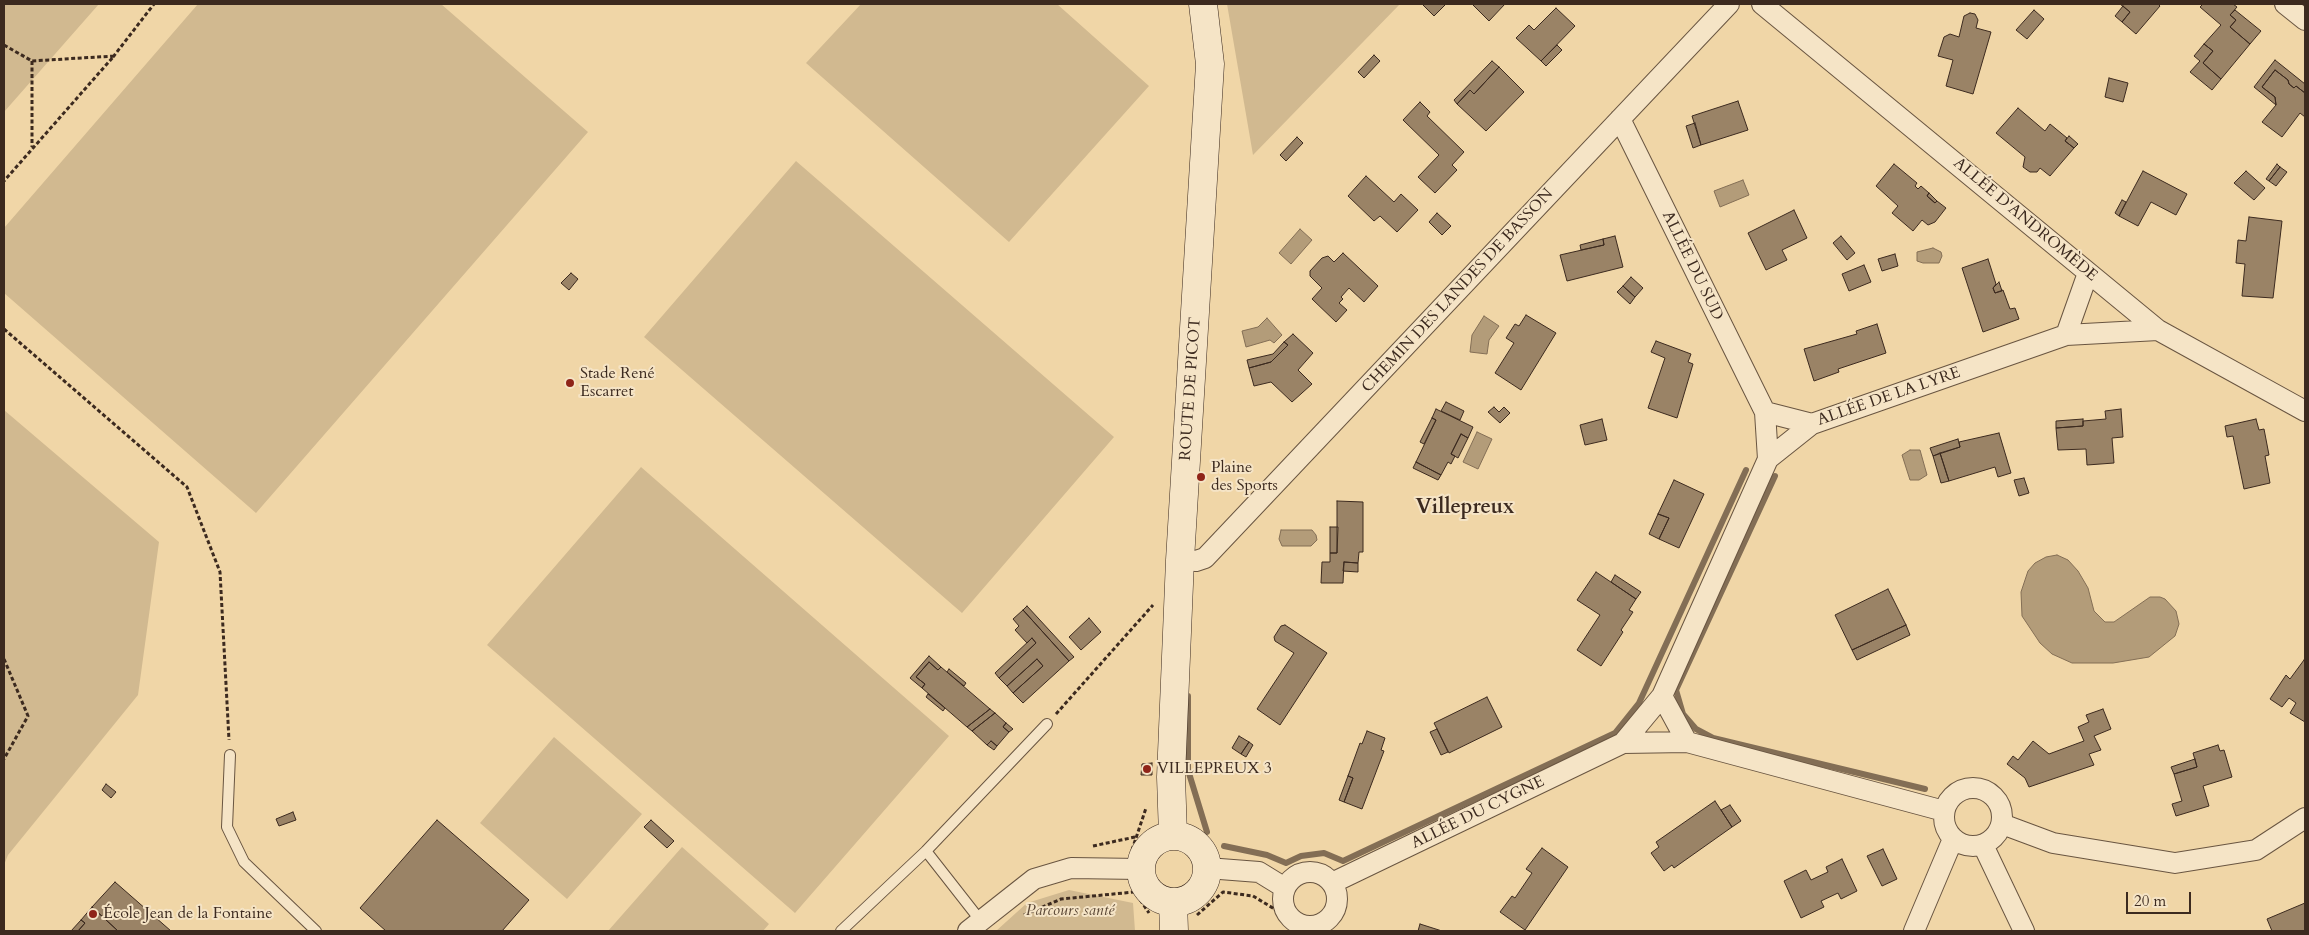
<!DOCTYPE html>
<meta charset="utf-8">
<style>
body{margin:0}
#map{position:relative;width:2309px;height:935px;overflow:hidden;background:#f0d6a7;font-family:Cardo,serif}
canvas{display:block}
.frame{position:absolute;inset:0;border:5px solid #3c2a1f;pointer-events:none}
.scale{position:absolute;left:2126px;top:892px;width:65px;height:22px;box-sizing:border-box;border:2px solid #3c2a1f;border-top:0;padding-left:6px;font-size:15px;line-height:18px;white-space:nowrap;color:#3c2a1f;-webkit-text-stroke:4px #f5e4c6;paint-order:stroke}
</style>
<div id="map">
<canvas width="2309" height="935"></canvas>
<div class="frame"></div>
<div class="scale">20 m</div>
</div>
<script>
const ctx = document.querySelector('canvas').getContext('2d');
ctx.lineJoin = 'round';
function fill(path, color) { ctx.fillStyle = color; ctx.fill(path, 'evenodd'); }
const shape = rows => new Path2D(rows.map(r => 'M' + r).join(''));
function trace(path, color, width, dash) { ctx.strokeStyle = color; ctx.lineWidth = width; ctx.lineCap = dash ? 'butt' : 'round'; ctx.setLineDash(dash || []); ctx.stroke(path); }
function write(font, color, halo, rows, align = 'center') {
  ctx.font = font + ' Cardo,serif'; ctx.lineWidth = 4; ctx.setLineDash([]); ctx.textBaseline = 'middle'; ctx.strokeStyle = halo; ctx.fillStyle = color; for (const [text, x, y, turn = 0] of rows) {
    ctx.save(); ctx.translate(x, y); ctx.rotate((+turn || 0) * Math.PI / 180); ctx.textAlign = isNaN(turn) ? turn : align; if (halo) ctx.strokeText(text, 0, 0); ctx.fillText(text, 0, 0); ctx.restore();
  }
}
fill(shape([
 [4,4,99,4,4,112],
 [198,4,441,4,588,132,256,513,4,293,4,228],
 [861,4,1057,4,1149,86,1009,242,806,63],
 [1227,4,1400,4,1253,155],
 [796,161,1114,437,962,613,644,337],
 [4,410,159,542,138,695,8,855,4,865],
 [641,467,949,736,795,913,487,645],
 [554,737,642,814,567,899,480,823],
 [682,847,769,924,763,931,608,931],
 [1069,890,1133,903,1135,931,996,931,1027,903]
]), '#d1b990');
const water = shape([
 [1743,180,1749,195,1720,207,1714,191,1743,180],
 [1300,229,1312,240,1291,264,1279,253,1300,229],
 [1933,248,1941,252,1942,256,1939,263,1923,263,1917,261,1917,252,1933,248],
 [1484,316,1499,326,1489,340,1487,354,1470,352,1472,335,1484,316],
 [1267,318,1282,335,1274,343,1270,340,1246,347,1242,331,1258,327,1267,318],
 [1477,432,1492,439,1478,469,1463,462,1477,432],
 [1910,450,1920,450,1927,475,1919,480,1910,480,1902,455,1910,450],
 [1281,530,1312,530,1316,535,1317,540,1311,546,1282,546,1279,539,1281,530],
 [2057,555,2068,560,2078,571,2088,588,2094,611,2105,622,2114,622,2150,597,2160,597,2165,599,2176,611,2179,624,2175,636,2149,657,2113,663,2072,663,2052,654,2040,643,2022,616,2021,592,2028,571,2035,563,2046,557,2057,555]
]);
fill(water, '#b39c79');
trace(water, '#836e55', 1);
trace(shape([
 [1775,476,1676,690,1683,714,1696,729,1713,738,1925,789],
 [1188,696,1188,770,1207,832],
 [1224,846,1267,855,1286,863,1301,856,1324,853,1343,861,1615,733,1639,703,1746,470]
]), '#836e55', 6);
const building = shape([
 [1424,4,1446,4,1434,16,1423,5,1424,4],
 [1472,4,1505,4,1489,21,1472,4],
 [2120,4,2158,4,2160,6,2136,34,2122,22,2130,12,2120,4],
 [2203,4,2233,4,2237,7,2230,15,2236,20,2230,27,2250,44,2221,79,2203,63,2213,51,2204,44,2221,25,2200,7,2203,4],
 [2123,6,2130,12,2122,22,2115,16,2123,6],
 [1556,8,1575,26,1541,61,1516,38,1529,25,1534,30,1556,8],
 [2034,10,2044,19,2027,39,2016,30,2034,10],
 [2235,10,2261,31,2250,44,2230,27,2236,20,2230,15,2235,10],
 [1970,13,1975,14,1978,20,1976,28,1991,32,1973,94,1946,86,1953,60,1938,56,1944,37,1950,34,1959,37,1964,16,1970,13],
 [2204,44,2213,51,2203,63,2221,79,2212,90,2190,72,2200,61,2194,56,2204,44],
 [1557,45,1562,50,1546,66,1541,61,1557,45],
 [1374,55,1380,61,1364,78,1358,72,1374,55],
 [2275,60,2305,84,2305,93,2296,86,2294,88,2289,84,2288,80,2275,70,2262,87,2275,97,2276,105,2254,87,2275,60],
 [1492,61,1499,67,1474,94,1470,90,1457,104,1454,100,1492,61],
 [1499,67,1524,92,1486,131,1457,104,1470,90,1474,94,1499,67],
 [2275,70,2288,80,2289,84,2294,88,2296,86,2305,93,2305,117,2300,113,2282,137,2262,122,2276,105,2275,97,2262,87,2275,70],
 [2109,78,2128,83,2123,102,2105,97,2109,78],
 [1738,101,1748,130,1701,145,1692,116,1738,101],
 [1420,102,1430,112,1427,116,1464,152,1452,165,1457,170,1435,193,1418,177,1439,155,1403,120,1420,102],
 [2018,108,2045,131,2050,124,2067,138,2065,141,2074,148,2050,176,2040,168,2037,172,2030,172,2023,167,2025,157,1996,133,2018,108],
 [1695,123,1701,145,1693,148,1686,126,1695,123],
 [2069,136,2078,144,2074,148,2065,141,2069,136],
 [1297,137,1303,143,1286,161,1280,155,1297,137],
 [1894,164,1917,183,1915,186,1918,189,1921,186,1929,193,1927,196,1935,203,1937,201,1946,208,1935,222,1928,225,1922,220,1913,231,1892,213,1898,206,1876,186,1894,164],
 [2277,164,2280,167,2269,181,2266,179,2277,164],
 [2280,167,2287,172,2276,186,2269,181,2280,167],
 [2143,171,2187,194,2176,215,2151,202,2138,226,2119,216,2143,171],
 [2246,171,2265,188,2254,200,2234,183,2246,171],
 [1366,176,1394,202,1401,194,1418,210,1397,232,1380,216,1374,221,1348,196,1366,176],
 [1929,193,1937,201,1935,203,1927,196,1929,193],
 [2122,200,2126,202,2119,216,2115,213,2122,200],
 [1794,210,1807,238,1782,250,1787,260,1766,270,1748,233,1794,210],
 [1437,213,1451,226,1442,235,1429,222,1437,213],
 [2249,217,2282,221,2273,298,2242,296,2245,264,2236,263,2238,240,2246,241,2249,217],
 [1615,236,1623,267,1567,281,1560,255,1604,245,1603,239,1615,236],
 [1841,236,1855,253,1847,260,1833,243,1841,236],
 [1603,239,1604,245,1581,250,1580,245,1603,239],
 [1343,253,1378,286,1364,302,1349,288,1341,297,1343,299,1339,303,1347,310,1336,322,1312,299,1322,288,1310,276,1310,271,1322,258,1328,256,1334,262,1343,253],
 [1895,254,1898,266,1882,271,1878,259,1895,254],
 [1988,259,1996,284,1993,288,1995,293,2003,290,2010,309,2015,308,2019,319,1983,332,1962,268,1988,259],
 [1864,265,1871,282,1849,291,1842,274,1864,265],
 [571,273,578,279,569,290,561,283,571,273],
 [1631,277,1643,288,1635,297,1623,286,1631,277],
 [1999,282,2002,291,1995,293,1993,288,1999,282],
 [1623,286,1635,297,1630,304,1617,292,1623,286],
 [1526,315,1556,333,1521,390,1495,373,1514,343,1506,338,1515,324,1519,326,1526,315],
 [1877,324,1886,353,1838,369,1839,372,1814,381,1804,349,1857,334,1856,331,1877,324],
 [1293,334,1313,353,1298,370,1312,384,1292,402,1271,382,1254,386,1249,368,1271,362,1288,345,1284,342,1293,334],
 [1656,341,1691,354,1688,362,1693,364,1677,418,1648,408,1665,358,1651,352,1656,341],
 [1284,342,1288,345,1271,362,1249,368,1247,360,1273,354,1284,342],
 [1446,402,1464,411,1460,420,1441,411,1446,402],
 [1494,407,1499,412,1504,407,1510,413,1500,423,1488,412,1494,407],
 [1436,409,1473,427,1468,438,1461,434,1451,454,1455,456,1451,464,1448,462,1441,475,1416,462,1436,420,1432,418,1436,409],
 [2121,409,2123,437,2112,438,2114,463,2087,465,2086,449,2058,450,2056,428,2083,426,2083,421,2106,419,2105,411,2121,409],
 [1432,418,1436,420,1424,444,1420,442,1432,418],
 [1602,419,1607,440,1585,445,1580,425,1602,419],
 [2083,419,2083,426,2056,428,2056,421,2083,419],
 [2256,419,2259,430,2264,429,2269,455,2265,456,2270,483,2244,489,2233,436,2227,437,2225,426,2256,419],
 [1999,433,2011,473,1998,477,1995,467,1949,481,1940,453,1960,447,1959,442,1999,433],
 [1461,434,1468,438,1458,458,1451,454,1461,434],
 [1958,439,1960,447,1933,456,1930,448,1958,439],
 [1940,453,1949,481,1941,483,1933,456,1940,453],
 [1416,462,1441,475,1438,480,1413,468,1416,462],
 [2024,478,2029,493,2019,496,2014,480,2024,478],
 [1674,480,1704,494,1679,548,1659,539,1669,518,1658,514,1674,480],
 [1337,501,1363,502,1363,552,1359,552,1358,563,1344,562,1343,583,1321,583,1322,562,1330,562,1330,553,1337,553,1337,501],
 [1658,514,1669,518,1659,539,1649,534,1658,514],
 [1330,527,1338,527,1337,553,1330,553,1330,527],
 [1344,562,1358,563,1358,572,1343,571,1344,562],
 [1596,572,1636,599,1629,610,1633,612,1621,630,1623,632,1601,666,1577,650,1600,615,1577,600,1596,572],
 [1615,575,1641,592,1636,599,1611,582,1615,575],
 [1888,589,1906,625,1852,650,1835,615,1888,589],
 [1027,606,1074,657,1069,661,1023,610,1027,606],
 [1023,610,1069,661,1023,703,1013,693,1043,666,1037,659,1007,686,999,678,1036,643,1032,638,1027,643,1015,630,1019,626,1013,619,1023,610],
 [1089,618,1101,632,1081,650,1069,637,1089,618],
 [1285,625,1327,653,1280,725,1257,709,1294,653,1275,641,1274,637,1281,626,1285,625],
 [1906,625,1910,635,1857,660,1852,650,1906,625],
 [1032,638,1036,643,999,678,995,673,1032,638],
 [929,656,941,667,938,670,929,662,916,677,925,684,922,688,910,678,929,656],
 [1037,659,1043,666,1013,693,1007,686,1037,659],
 [2304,660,2305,661,2305,722,2290,713,2296,703,2289,698,2282,707,2270,699,2286,675,2290,679,2304,660],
 [929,662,938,670,941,667,990,709,967,727,922,688,925,684,916,677,929,662],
 [949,669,966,683,964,686,947,672,949,669],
 [928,694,945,708,943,711,926,697,928,694],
 [1487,697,1502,727,1449,753,1434,723,1487,697],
 [990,709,995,713,972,731,967,727,990,709],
 [2103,709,2111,729,2094,736,2101,750,2089,754,2094,765,2029,787,2025,778,2007,764,2013,756,2018,760,2033,741,2049,754,2084,741,2078,727,2089,722,2086,715,2103,709],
 [995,713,1006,723,1003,727,1009,732,997,746,991,741,987,745,972,731,995,713],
 [1006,723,1013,729,1009,732,1003,727,1006,723],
 [1437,729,1448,752,1441,755,1430,732,1437,729],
 [1367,731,1385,738,1381,750,1384,751,1362,809,1344,802,1353,778,1348,776,1360,743,1362,744,1367,731],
 [1239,736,1249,742,1241,754,1232,748,1239,736],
 [991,741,997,746,994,750,987,745,991,741],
 [1249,742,1253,745,1246,757,1241,754,1249,742],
 [2218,745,2220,751,2224,750,2232,777,2203,786,2209,806,2176,816,2172,804,2182,801,2174,774,2197,767,2193,753,2218,745],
 [2195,759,2197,767,2174,774,2171,767,2195,759],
 [1152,763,1152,775,1141,775,1142,764,1152,763],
 [1348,776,1353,778,1344,802,1339,800,1348,776],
 [106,784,116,792,111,798,102,790,106,784],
 [1715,801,1732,827,1674,868,1672,865,1664,871,1651,853,1659,847,1656,842,1715,801],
 [1730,805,1741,821,1732,827,1721,810,1730,805],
 [293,812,296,820,279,826,276,819,293,812],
 [437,820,529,900,502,931,386,931,360,908,437,820],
 [651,820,674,841,667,848,644,827,651,820],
 [1542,848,1568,867,1525,930,1500,912,1512,896,1515,898,1532,873,1526,869,1542,848],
 [1883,849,1897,879,1882,886,1867,856,1883,849],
 [1842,859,1857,891,1841,899,1838,893,1821,901,1824,907,1801,918,1784,881,1806,870,1811,880,1828,872,1826,867,1842,859],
 [115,882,171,931,118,931,92,907,115,882],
 [2305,903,2305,931,2272,931,2267,919,2305,903],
 [92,907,118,931,78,931,85,923,81,920,92,907],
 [81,920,85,923,78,931,71,931,81,920],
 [1420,924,1442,931,1418,931,1420,924]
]);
fill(building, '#9a8366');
trace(building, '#3c2a1f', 1);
const lane = shape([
 [230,755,227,827,244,862,316,931],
 [926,851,980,920],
 [841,931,926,851,1047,724]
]);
const street = shape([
 [1762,4,2158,330,2305,411],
 [2285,4,2305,20],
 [1620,119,1765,412,1768,459],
 [2066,335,2088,273],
 [1765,412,1812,424],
 [1180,560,1196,561,1205,558,1729,4],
 [1662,696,1687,742],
 '1944 817a29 29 0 1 1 58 0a29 29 0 1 1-58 0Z',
 [1944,811,1687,742,1623,743,1662,696,1768,459,1812,424,2066,335,2158,330],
 [2002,824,2053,843,2175,863,2256,850,2305,818],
 [1983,845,2024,931],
 [1207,868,1259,872,1285,888],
 '1283 899a27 27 0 1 1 54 0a27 27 0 1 1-54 0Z',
 [1332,883,1623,743],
 [968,931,1034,879,1071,868,1140,869],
 [1914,931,1953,839]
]);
const secondary = shape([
 [1173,835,1171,777,1180,560,1210,64,1203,4],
 '1141 869a33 33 0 1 1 66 0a33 33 0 1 1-66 0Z',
 [1173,902,1174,931]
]);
trace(lane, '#695541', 12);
trace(street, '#695541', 22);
trace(secondary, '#3c2a1f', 29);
trace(shape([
 [4,45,32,61,114,56,4,181],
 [113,57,154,4],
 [32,61,32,147],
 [4,329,187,487,220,572,229,740],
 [4,659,28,716,4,759],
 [1056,714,1153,605],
 [1093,846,1135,837],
 [1132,850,1146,808],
 [1133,889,1149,913],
 [1024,915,1061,899,1134,892],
 [1197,915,1223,892,1253,896,1291,919]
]), '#3c2a1f', 3, [4, 2.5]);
trace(lane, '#f5e4c6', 10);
trace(street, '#f5e4c6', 20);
trace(secondary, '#f5e4c6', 28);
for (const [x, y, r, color] of [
 [570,383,5,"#8f2418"],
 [1201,477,5,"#8f2418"],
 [1147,769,5,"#8f2418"],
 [93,914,5,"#8f2418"]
]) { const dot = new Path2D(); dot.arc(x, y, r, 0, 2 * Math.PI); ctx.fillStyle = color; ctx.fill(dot); trace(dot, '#f5e4c6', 2); }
write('16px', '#3c2a1f', '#f5e4c6', [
 ["ALLÉE D'ANDROMÈDE",2025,220,40],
 ["ALLÉE DU SUD",1692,266,64],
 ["CHEMIN DES LANDES DE BASSON",1458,291,-47],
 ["ROUTE DE PICOT",1191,389,-86],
 ["ALLÉE DE LA LYRE",1889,397,-19],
 ["ALLÉE DU CYGNE",1478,813,-26]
]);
write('16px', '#3c2a1f', '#f5e4c6', [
 ["Stade René",580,374],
 ["Escarret",580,392],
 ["Plaine",1211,468],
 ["des Sports",1211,486],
 ["VILLEPREUX 3",1157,769],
 ["École Jean de la Fontaine",103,914]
], 'left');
write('italic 16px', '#5a4736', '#f5e4c6', [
 ["Parcours santé",1070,911]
]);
write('bold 21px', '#3c2a1f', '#f5e4c6', [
 ["Villepreux",1465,508]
]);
</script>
